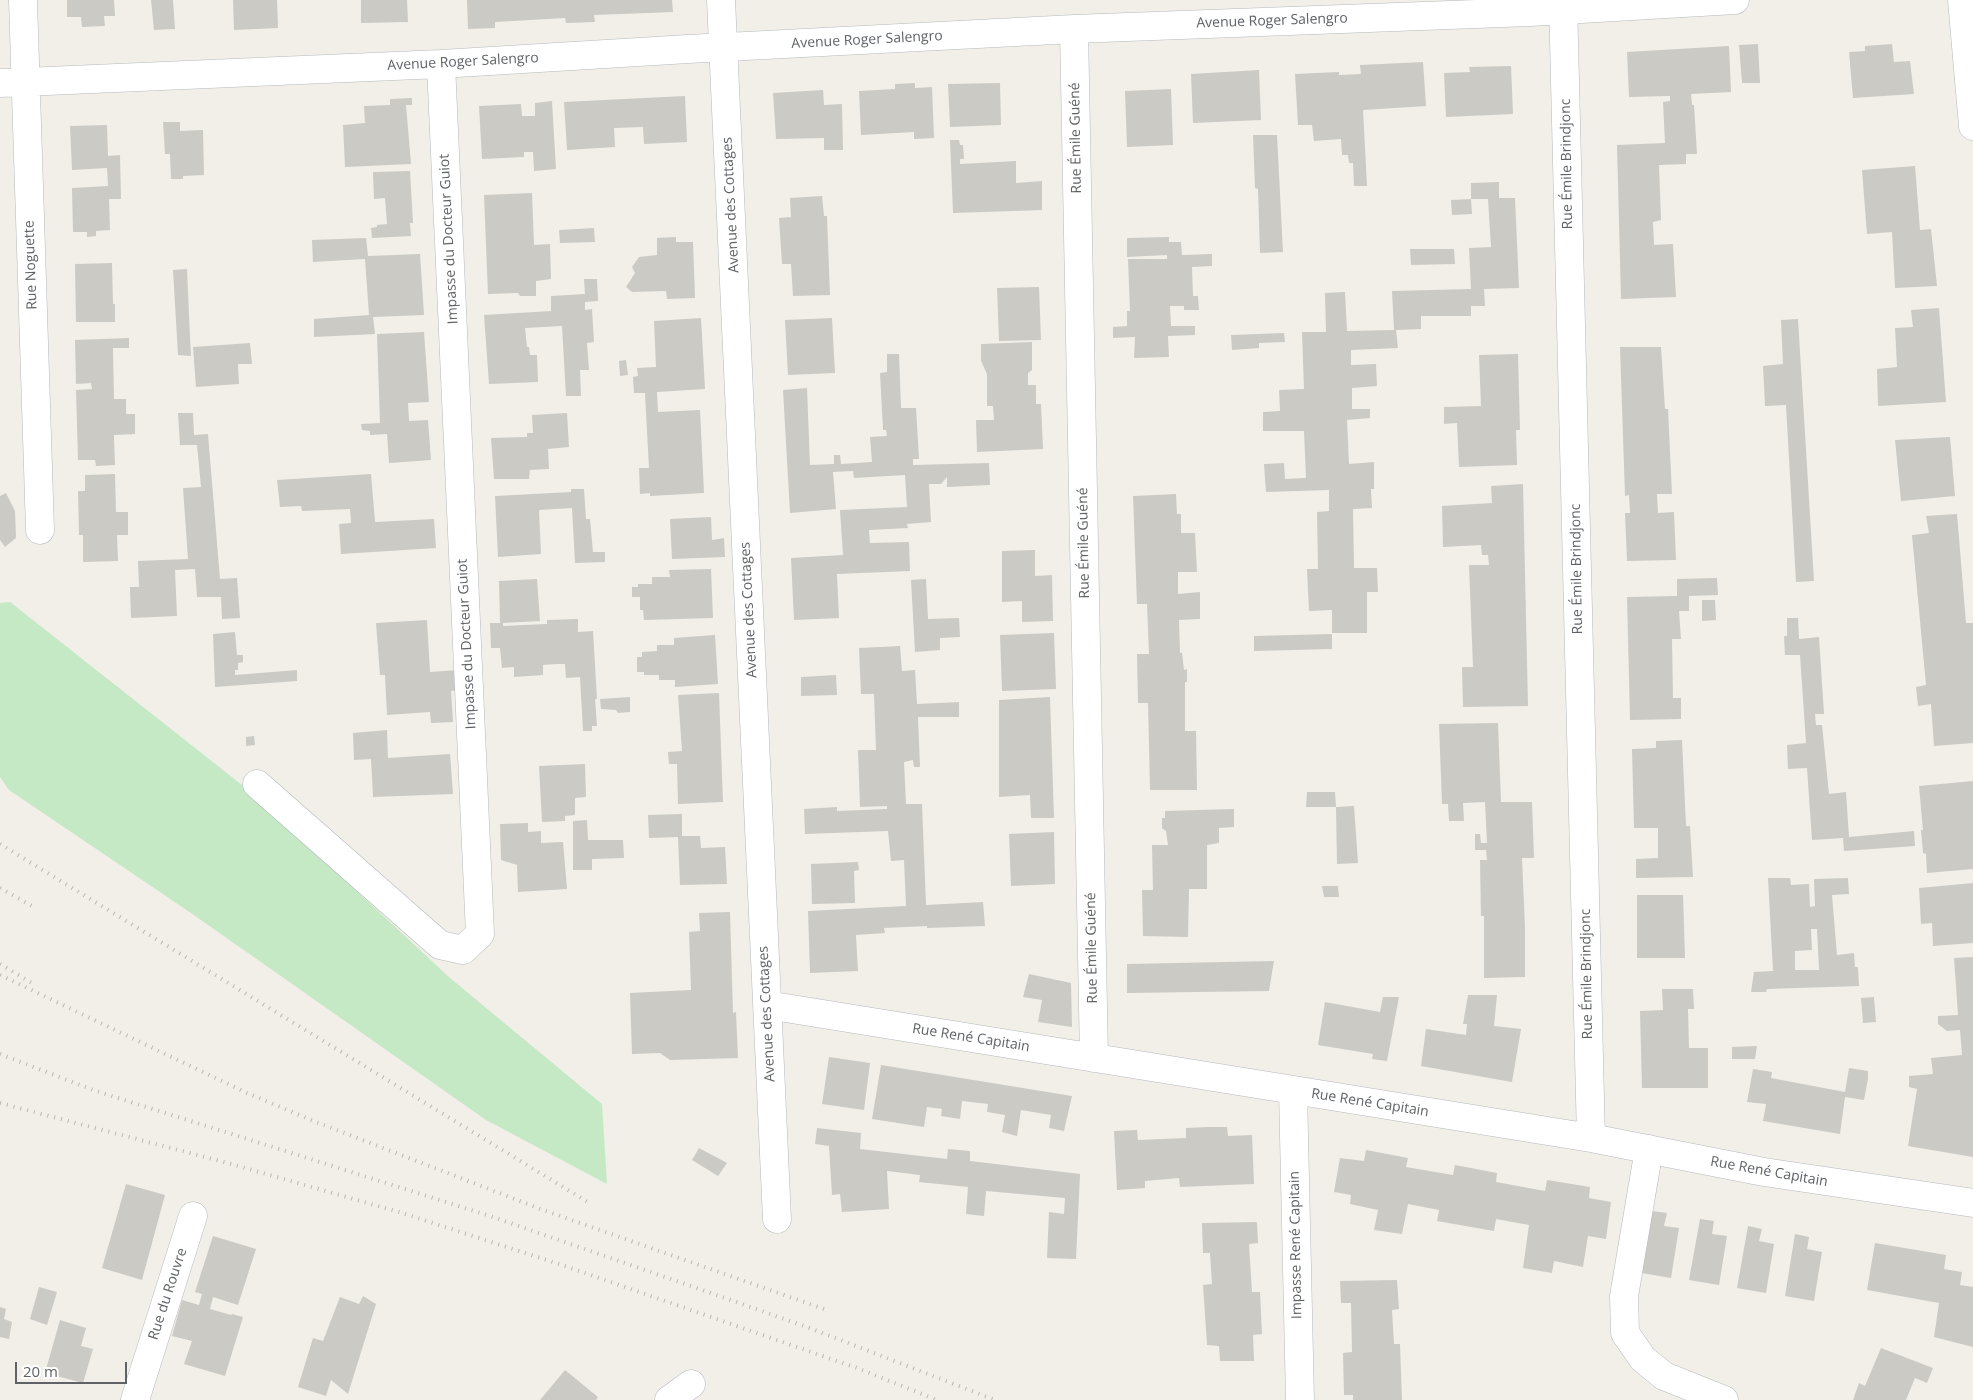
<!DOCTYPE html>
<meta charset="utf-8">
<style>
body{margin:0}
#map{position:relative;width:1973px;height:1400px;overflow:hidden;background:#f1efe8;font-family:"Open Sans",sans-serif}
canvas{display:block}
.scale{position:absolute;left:15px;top:1362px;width:112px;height:22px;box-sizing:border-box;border:2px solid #5f6368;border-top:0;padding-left:6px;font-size:15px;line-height:18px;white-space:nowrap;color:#5f6368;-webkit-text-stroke:4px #fff;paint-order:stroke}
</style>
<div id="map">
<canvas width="1973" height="1400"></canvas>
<div class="scale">20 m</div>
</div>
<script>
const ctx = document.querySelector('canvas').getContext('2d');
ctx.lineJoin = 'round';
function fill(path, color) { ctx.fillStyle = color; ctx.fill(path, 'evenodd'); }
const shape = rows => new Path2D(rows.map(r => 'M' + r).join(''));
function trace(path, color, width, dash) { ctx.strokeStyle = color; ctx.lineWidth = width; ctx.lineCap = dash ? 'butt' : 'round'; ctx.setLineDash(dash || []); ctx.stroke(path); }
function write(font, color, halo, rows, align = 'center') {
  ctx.font = font + ' "Open Sans",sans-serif'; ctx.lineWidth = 5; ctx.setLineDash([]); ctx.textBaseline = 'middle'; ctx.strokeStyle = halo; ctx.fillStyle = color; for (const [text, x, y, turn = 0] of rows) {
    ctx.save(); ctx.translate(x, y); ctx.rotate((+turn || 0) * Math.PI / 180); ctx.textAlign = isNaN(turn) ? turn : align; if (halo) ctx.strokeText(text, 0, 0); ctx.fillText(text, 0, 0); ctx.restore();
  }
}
fill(shape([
 [10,602,247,789,450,978,602,1104,607,1184,486,1120,191,913,9,790,0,777,0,603]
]), '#c5e8c5');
fill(shape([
 [67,0,114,0,115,16,104,16,105,26,82,27,81,17,67,17],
 [151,0,173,0,175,29,154,30],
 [233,0,277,0,278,28,234,30],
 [361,0,407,0,408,22,361,23],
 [467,0,672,0,673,12,594,15,595,22,566,23,565,18,495,22,495,28,468,29],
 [1758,44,1760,83,1742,83,1739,45],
 [1892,44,1894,62,1910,61,1914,94,1853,98,1849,52,1865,51,1865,46],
 [1729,46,1731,92,1691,94,1692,105,1694,105,1697,154,1686,154,1686,164,1659,165,1661,220,1653,222,1654,245,1673,244,1676,297,1621,299,1617,145,1665,143,1663,102,1670,101,1670,96,1629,97,1627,52],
 [1423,62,1426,106,1363,110,1367,186,1354,186,1353,163,1349,163,1348,155,1342,155,1341,139,1314,141,1312,125,1298,125,1295,74,1339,72,1339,75,1361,74,1360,65],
 [1511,66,1513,114,1446,117,1444,73,1470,72,1469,67],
 [1259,70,1261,120,1193,123,1191,74],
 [915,83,915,88,932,87,934,138,914,139,914,132,861,135,859,91,895,89,895,84],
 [1000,83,1001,125,950,127,948,84],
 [1171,89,1173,145,1127,147,1125,91],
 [823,90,824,105,842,104,843,150,824,150,824,138,776,139,773,93],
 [685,96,687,142,644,144,643,127,614,128,615,147,567,150,564,102],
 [412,98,412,105,406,105,411,164,345,167,343,125,365,123,364,106,390,105,390,99],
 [552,101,556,169,534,171,533,152,524,152,524,157,482,159,479,106,521,104,522,116,535,116,535,103],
 [163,122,180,122,180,131,203,130,204,175,183,176,183,179,171,179,170,154,165,154],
 [107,125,108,156,120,155,121,199,109,199,110,230,96,231,96,236,87,237,87,232,73,232,72,188,108,186,107,168,72,170,70,126],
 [1253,135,1277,135,1283,252,1260,253,1258,189,1255,188],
 [950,140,959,140,960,145,963,145,964,159,960,159,960,164,1016,161,1016,183,1042,181,1042,210,953,213],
 [1915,166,1920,230,1931,229,1937,286,1895,288,1892,232,1867,234,1862,170],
 [410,171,413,223,410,223,411,236,372,238,371,228,377,227,377,225,387,224,385,198,374,199,373,172],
 [1499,182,1499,198,1515,198,1519,288,1484,289,1485,306,1471,306,1471,316,1421,316,1421,329,1396,330,1398,348,1351,350,1351,365,1376,364,1377,386,1352,388,1352,409,1370,409,1370,418,1347,420,1349,464,1374,462,1374,489,1371,489,1372,508,1353,509,1354,568,1377,568,1378,592,1367,592,1367,633,1332,633,1332,610,1309,611,1307,569,1318,569,1317,512,1329,511,1329,490,1266,492,1264,464,1284,463,1285,479,1306,478,1304,431,1263,431,1263,412,1280,411,1279,390,1304,389,1302,332,1326,332,1325,293,1345,292,1347,331,1394,330,1392,291,1471,289,1469,248,1491,247,1488,199,1471,199,1472,214,1452,215,1451,200,1471,199,1471,183],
 [532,193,534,245,550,244,551,279,536,281,536,296,520,296,518,293,488,294,484,195],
 [822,196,824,216,827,216,830,295,793,296,791,264,782,264,779,218,791,217,790,198],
 [594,228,595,242,560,243,559,230],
 [676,237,676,242,693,242,695,298,667,299,666,291,632,292,626,287,635,273,632,267,639,257,657,255,657,238],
 [1169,237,1169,242,1181,242,1182,255,1212,254,1212,266,1192,267,1193,296,1198,296,1199,310,1184,310,1184,306,1170,306,1171,326,1195,326,1195,335,1168,336,1169,357,1134,358,1135,337,1113,338,1113,327,1127,326,1127,311,1130,311,1128,259,1167,259,1167,255,1127,257,1127,238],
 [366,238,368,256,420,254,424,315,373,317,375,334,314,337,314,319,369,315,365,259,313,262,312,240],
 [1410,249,1454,249,1455,264,1411,265],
 [112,263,113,304,115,304,115,322,76,322,75,264],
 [187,269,190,338,191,356,178,355,173,270],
 [584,279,597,279,598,301,585,302,585,310,592,309,594,342,587,343,589,370,580,370,581,396,566,396,562,326,525,328,527,347,529,347,530,355,537,355,538,382,489,384,484,315,551,311,551,296,585,294],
 [1039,287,1041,340,999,341,997,288],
 [1939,308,1946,402,1878,406,1877,369,1897,367,1895,328,1913,327,1911,310],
 [701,318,705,389,657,392,658,412,700,410,704,493,650,496,650,493,640,494,639,468,649,468,646,413,645,393,634,393,633,377,638,376,637,368,656,367,654,321],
 [832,318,835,373,788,375,785,320],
 [1798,319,1814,581,1796,582,1786,405,1765,406,1763,366,1783,364,1781,320],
 [424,332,429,402,408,403,409,421,428,420,431,460,389,463,387,434,370,435,370,431,362,430,361,424,380,423,377,334],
 [1284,333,1285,342,1259,343,1259,348,1232,350,1231,335],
 [129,338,129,348,113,348,114,399,126,399,126,414,135,414,135,434,114,435,115,465,96,466,95,460,78,460,76,390,92,389,91,383,76,384,75,340],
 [1032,342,1032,370,1028,373,1028,385,1036,385,1036,404,1041,404,1043,449,977,452,976,420,994,420,993,406,987,406,987,374,981,361,981,344],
 [250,343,252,364,238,364,239,384,196,387,193,347],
 [1620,347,1661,347,1665,409,1668,409,1672,494,1657,494,1658,513,1674,512,1676,560,1627,561,1625,513,1630,513,1629,495,1625,496],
 [887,354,899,354,901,408,916,408,919,459,913,459,913,465,989,463,990,485,947,487,947,477,941,484,929,484,931,522,907,524,908,528,869,530,870,543,909,542,910,571,837,574,839,618,794,620,791,558,843,555,840,510,907,507,905,475,854,478,853,471,833,472,836,509,790,513,783,390,807,388,810,465,834,464,834,455,840,455,841,464,872,462,870,437,887,436,886,430,883,430,880,373,887,372],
 [1518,354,1520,430,1516,430,1517,465,1459,467,1457,423,1444,424,1444,407,1481,406,1479,355],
 [626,360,628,375,620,376,619,361],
 [178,413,193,413,194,435,208,434,220,579,237,578,240,618,222,619,221,597,197,597,195,569,175,570,177,616,131,618,130,587,139,587,138,561,188,559,183,488,201,487,197,445,180,445],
 [567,413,569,447,548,449,549,469,530,470,529,479,494,479,491,438,527,437,527,433,533,433,532,415],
 [1950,437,1955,496,1901,501,1895,440],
 [115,474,116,512,128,512,128,535,117,535,118,561,83,562,83,535,79,535,78,491,85,491,85,475],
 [371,474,375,522,434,519,436,548,341,554,339,524,351,523,350,509,302,511,301,506,280,507,277,480],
 [1523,484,1528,706,1463,707,1462,667,1473,667,1469,565,1489,565,1488,555,1482,555,1481,545,1443,547,1442,506,1492,503,1491,486],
 [571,489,584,489,586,519,590,519,593,552,605,552,605,562,575,563,572,508,539,510,541,554,498,557,495,496,571,492],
 [6,493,15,511,16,538,5,547,0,540,0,496],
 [1176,494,1177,514,1181,514,1181,533,1195,533,1197,572,1178,572,1178,594,1200,592,1200,619,1179,620,1180,653,1182,653,1184,670,1187,669,1187,682,1185,682,1185,731,1196,731,1197,790,1150,790,1148,703,1138,703,1137,654,1149,654,1147,604,1137,604,1133,496],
 [1957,514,1966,623,1973,623,1973,743,1934,746,1931,704,1918,706,1916,687,1926,685,1912,535,1929,533,1926,516],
 [711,517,712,540,724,538,725,557,672,559,670,519],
 [1035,550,1035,576,1052,575,1053,621,1022,622,1022,601,1002,602,1002,551],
 [711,569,713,618,644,620,643,610,640,610,640,597,632,597,632,587,638,587,638,584,652,584,652,577,670,577,669,570],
 [1717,578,1718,595,1689,596,1689,611,1679,611,1681,639,1672,639,1673,698,1681,698,1681,719,1630,720,1627,597,1677,596,1677,579],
 [537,579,540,621,503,623,503,626,547,624,547,620,578,619,578,632,593,631,597,699,595,699,597,726,592,726,592,731,583,731,580,677,566,678,565,664,557,664,543,665,543,675,514,677,514,667,502,668,500,648,491,648,490,623,500,623,499,581],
 [926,579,928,619,959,618,960,637,940,638,940,650,915,652,911,580],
 [1702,600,1715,600,1716,620,1702,621],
 [1787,618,1798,618,1799,639,1819,637,1824,714,1815,714,1816,725,1822,725,1829,794,1846,792,1849,837,1914,831,1915,846,1844,851,1843,838,1812,840,1807,768,1788,769,1787,745,1806,743,1800,655,1785,655,1784,636,1787,636],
 [427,620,430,672,458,670,459,690,451,691,453,722,431,723,430,712,387,715,385,675,380,675,376,623],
 [235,632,237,655,243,655,243,662,238,663,238,670,235,670,235,675,297,670,297,681,215,687,213,634],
 [1054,633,1056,689,1002,691,1000,635],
 [1332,634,1332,649,1254,651,1254,636],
 [715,635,718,684,675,687,675,680,659,680,659,675,644,675,644,672,637,672,637,657,642,657,642,652,657,651,657,645,674,645,674,638],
 [900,646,902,671,915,670,917,704,959,702,959,717,918,717,920,767,914,767,913,760,904,762,906,804,922,804,926,905,983,902,985,926,927,928,927,926,884,928,885,933,856,935,858,971,810,973,808,911,906,906,904,860,891,861,888,831,805,834,804,809,837,807,837,811,887,809,887,806,860,807,858,750,876,750,874,694,861,694,859,648],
 [836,675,837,695,801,696,801,677],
 [719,693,723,802,678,804,677,764,669,764,668,752,682,751,678,695],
 [630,697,630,712,618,713,616,710,601,709,600,699],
 [1050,697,1054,818,1031,818,1030,795,999,797,999,700],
 [1498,723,1501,802,1532,802,1534,858,1522,858,1525,928,1525,977,1484,978,1484,916,1481,916,1480,860,1487,860,1486,850,1475,850,1475,834,1480,834,1481,843,1487,843,1485,802,1463,803,1464,821,1449,821,1448,804,1442,804,1439,724],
 [387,730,388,758,450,754,453,794,373,797,371,759,354,760,353,733],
 [254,736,255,745,246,746,246,737],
 [1682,740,1686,826,1690,826,1693,877,1636,878,1636,859,1658,858,1658,828,1634,828,1632,749,1656,748,1656,741],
 [585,764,586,797,575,798,575,815,565,816,565,821,542,822,539,766],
 [1973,781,1973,869,1927,873,1926,854,1923,853,1921,830,1923,830,1919,786],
 [1307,792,1335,792,1336,807,1306,807],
 [1354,806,1358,863,1337,864,1336,807],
 [1234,809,1234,827,1219,828,1219,843,1207,845,1207,889,1189,889,1188,937,1143,936,1142,890,1153,890,1152,845,1168,845,1166,831,1162,828,1162,818,1165,818,1165,811],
 [682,814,682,836,700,836,701,848,725,847,727,884,680,885,678,837,649,838,648,815],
 [587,820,588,840,623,840,624,858,592,859,592,870,573,870,573,821],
 [528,823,528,832,541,831,541,843,563,842,567,889,518,892,517,865,501,860,500,824],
 [1054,832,1055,884,1011,886,1009,834],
 [858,862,859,870,854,871,855,903,812,904,811,864],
 [1768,878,1790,878,1791,885,1809,884,1810,907,1815,906,1814,879,1848,878,1849,894,1832,895,1837,955,1854,953,1855,967,1858,967,1859,986,1767,989,1766,992,1751,992,1754,972,1773,971],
 [1811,929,1817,929,1819,970,1795,970,1795,951,1812,950],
 [1973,883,1973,943,1933,946,1932,923,1921,924,1919,888],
 [1322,886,1338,886,1339,897,1324,897],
 [1637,895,1683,895,1685,958,1637,958],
 [730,912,733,1013,736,1012,738,1058,670,1060,660,1053,632,1054,630,993,691,990,689,932,700,931,699,913],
 [1973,957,1973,1157,1908,1146,1917,1089,1909,1087,1909,1076,1933,1074,1931,1058,1962,1055,1960,1030,1947,1031,1938,1024,1938,1016,1958,1015,1954,958],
 [1274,961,1269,991,1127,993,1127,964],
 [1029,974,1071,983,1072,1027,1038,1022,1042,1000,1023,997],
 [1662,989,1693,989,1694,1009,1688,1009,1689,1048,1708,1048,1708,1088,1642,1088,1640,1011,1663,1010],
 [1468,995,1497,995,1494,1026,1521,1029,1512,1082,1421,1066,1426,1029,1466,1035,1467,1024,1463,1024],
 [1383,997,1399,997,1387,1061,1372,1059,1373,1054,1318,1045,1325,1002,1380,1012],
 [1874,997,1876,1022,1863,1023,1861,998],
 [1757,1046,1755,1059,1732,1059,1732,1047],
 [829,1057,870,1063,864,1110,822,1104],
 [881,1065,1072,1096,1064,1131,1049,1128,1051,1115,1021,1110,1017,1136,1002,1132,1005,1115,987,1112,988,1104,962,1101,960,1119,941,1116,942,1109,927,1107,924,1127,872,1119],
 [1849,1068,1868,1071,1868,1079,1864,1100,1845,1097,1840,1134,1763,1121,1766,1104,1747,1102,1753,1069,1772,1072,1771,1078,1845,1092],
 [1208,1127,1227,1127,1228,1136,1252,1135,1254,1184,1180,1187,1179,1178,1145,1181,1145,1188,1117,1190,1114,1131,1137,1130,1138,1140,1186,1138,1186,1128],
 [817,1128,861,1133,860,1149,947,1159,948,1149,970,1151,970,1161,1080,1174,1076,1259,1047,1258,1049,1212,1064,1214,1065,1198,986,1191,984,1216,966,1214,968,1187,919,1182,920,1175,887,1171,889,1209,842,1212,840,1194,832,1195,829,1146,815,1144],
 [699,1148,727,1163,718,1176,692,1160],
 [1366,1150,1408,1158,1406,1167,1453,1175,1455,1165,1497,1173,1496,1182,1545,1191,1547,1180,1590,1187,1589,1198,1611,1202,1606,1239,1588,1236,1583,1267,1554,1261,1552,1273,1523,1268,1529,1225,1496,1219,1494,1231,1437,1221,1439,1210,1408,1204,1402,1234,1374,1230,1378,1210,1350,1204,1351,1195,1334,1192,1340,1158,1364,1161],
 [126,1184,165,1195,142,1280,102,1268],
 [1652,1211,1667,1213,1664,1226,1679,1228,1671,1278,1642,1273],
 [1700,1219,1714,1221,1712,1234,1727,1236,1719,1285,1689,1280],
 [1257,1222,1258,1243,1249,1244,1252,1292,1260,1292,1262,1334,1253,1335,1254,1361,1220,1361,1219,1346,1207,1345,1203,1285,1212,1284,1210,1253,1203,1253,1202,1223],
 [1748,1226,1762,1229,1759,1241,1774,1244,1766,1293,1737,1288],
 [1795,1234,1809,1237,1807,1249,1822,1252,1814,1301,1785,1296],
 [213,1236,256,1249,238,1305,213,1297,210,1309,231,1315,232,1314,243,1317,225,1376,184,1364,192,1341,172,1336,182,1300,199,1305,202,1294,195,1292],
 [1875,1243,1946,1255,1944,1269,1962,1272,1960,1285,1973,1287,1973,1347,1934,1337,1939,1303,1867,1290],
 [1397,1280,1399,1309,1392,1310,1394,1344,1400,1344,1402,1400,1353,1400,1353,1395,1344,1395,1343,1353,1352,1352,1351,1303,1341,1303,1340,1281],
 [39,1287,57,1292,47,1325,30,1319],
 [363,1296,376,1304,348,1394,331,1380,326,1396,298,1387,313,1338,323,1341,340,1297,359,1304],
 [0,1307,6,1309,4,1319,12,1322,9,1339,0,1337],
 [60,1320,86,1328,81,1346,93,1349,83,1383,45,1373],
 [1881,1348,1933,1368,1927,1383,1915,1378,1906,1400,1853,1400,1859,1383,1865,1386],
 [565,1370,598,1397,596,1400,540,1400]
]), '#cccac5');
const minor = shape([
 [23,0,40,530],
 [721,0,777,1219],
 [1563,0,1591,1138],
 [1962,0,1973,126],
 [1074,29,1094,1058],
 [0,83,441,64,688,49,1074,29,1530,12,1735,0],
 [257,784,440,945,463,950,480,934,441,64],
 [767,1005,1591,1138,1764,1172,1973,1203],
 [1293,1091,1300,1400],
 [1649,1149,1624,1296,1625,1333,1643,1359,1664,1376,1724,1400],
 [135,1400,193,1216],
 [669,1400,691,1384]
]);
trace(minor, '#b5b8bc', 29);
trace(minor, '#fff', 28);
trace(shape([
 [0,844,591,1204],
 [0,888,34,907],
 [0,964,32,983],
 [0,975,247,1093,316,1122,543,1210,824,1309],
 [0,1054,93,1090,490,1216,688,1285,807,1327,995,1400],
 [0,1103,224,1162,399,1212,562,1265,857,1368,937,1400]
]), '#b6b7b8', 4, [1, 6]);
write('14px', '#5f6368', '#fff', [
 ["Avenue Roger Salengro",1272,21,-2],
 ["Avenue Roger Salengro",867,40,-3],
 ["Avenue Roger Salengro",463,62,-3],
 ["Rue Émile Guéné",1076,138,-91],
 ["Rue Émile Brindjonc",1567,164,-91],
 ["Avenue des Cottages",731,205,-93],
 ["Impasse du Docteur Guiot",449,239,-93],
 ["Rue Noguette",31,265,-92],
 ["Rue Émile Guéné",1084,543,-91],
 ["Rue Émile Brindjonc",1577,569,-91],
 ["Avenue des Cottages",749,610,-93],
 ["Impasse du Docteur Guiot",467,644,-93],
 ["Rue Émile Guéné",1092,948,-91],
 ["Rue Émile Brindjonc",1587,974,-91],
 ["Avenue des Cottages",767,1014,-93],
 ["Rue René Capitain",971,1038,9],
 ["Rue René Capitain",1370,1103,9],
 ["Rue René Capitain",1769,1172,10],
 ["Impasse René Capitain",1296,1245,-91],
 ["Rue du Rouvre",168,1294,-72]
]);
</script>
